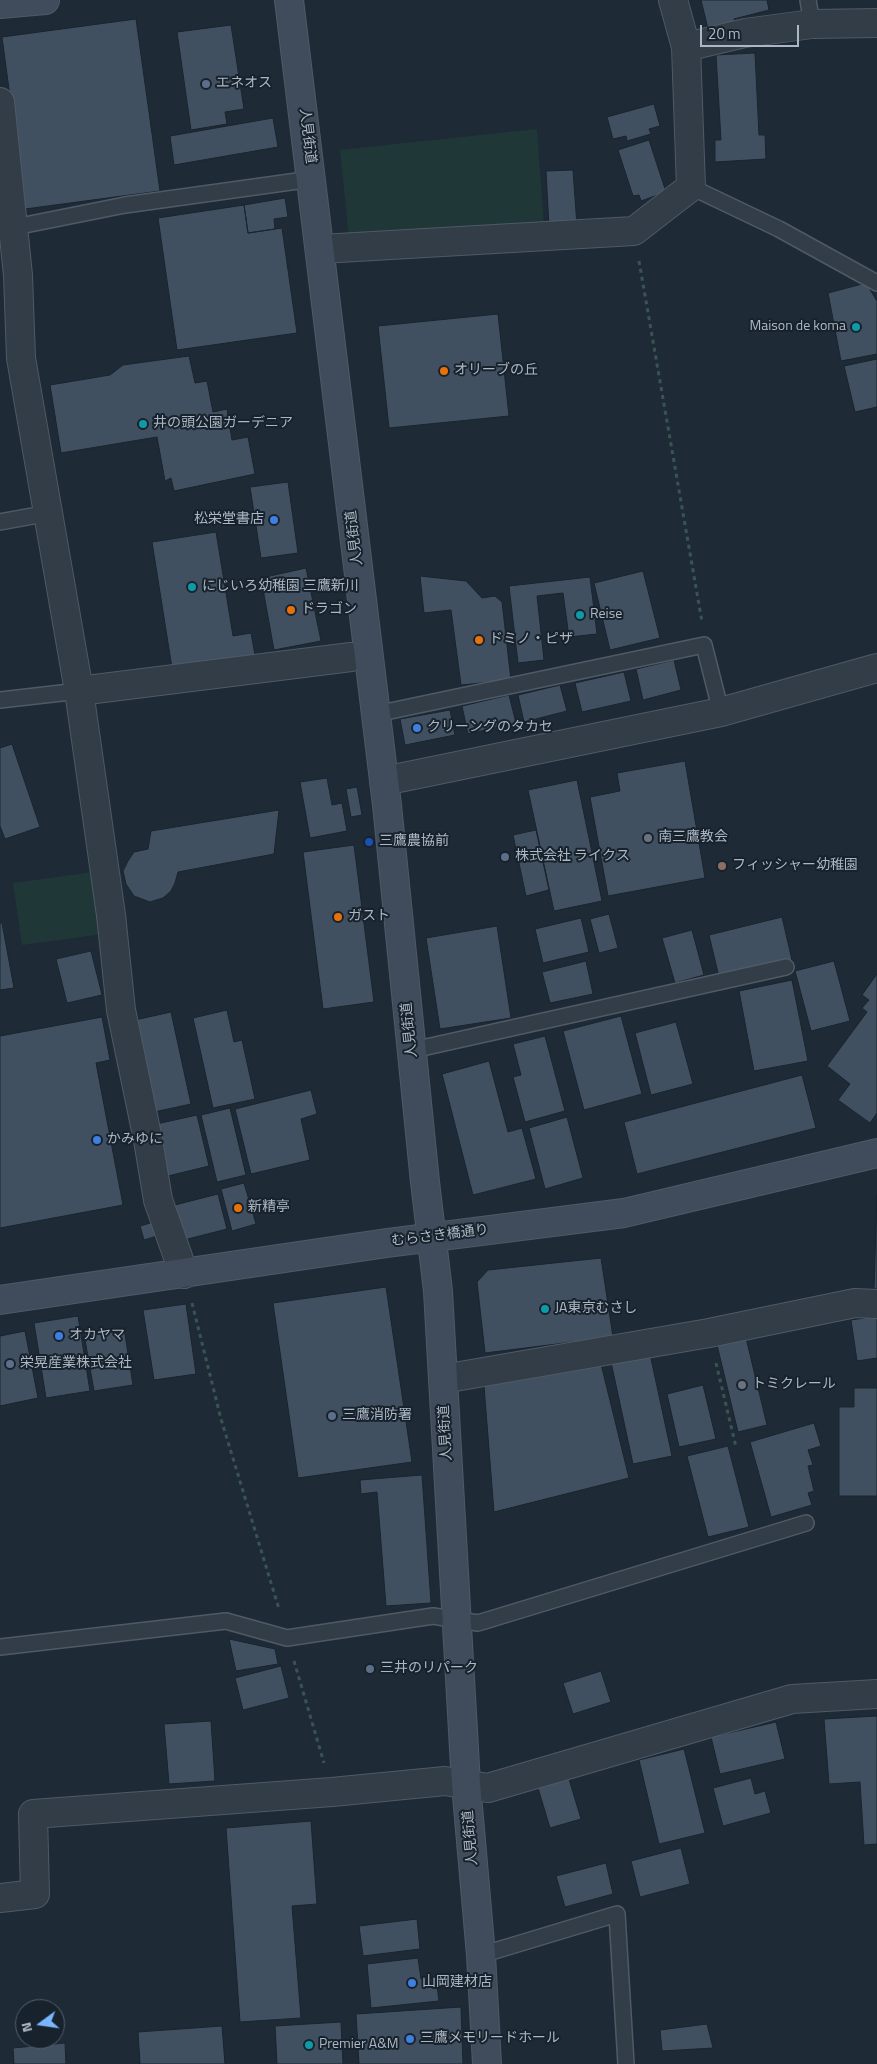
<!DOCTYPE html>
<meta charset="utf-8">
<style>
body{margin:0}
#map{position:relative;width:877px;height:2064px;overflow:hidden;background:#1e2b37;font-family:"Titillium Web",sans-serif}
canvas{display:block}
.north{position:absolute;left:15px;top:1999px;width:50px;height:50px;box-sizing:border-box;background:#18222c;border:1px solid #535e69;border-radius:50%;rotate:256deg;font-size:14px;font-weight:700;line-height:20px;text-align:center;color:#acb7c5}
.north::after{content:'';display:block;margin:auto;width:18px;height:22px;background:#79b6fd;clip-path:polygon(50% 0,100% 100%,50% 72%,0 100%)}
.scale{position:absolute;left:700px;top:25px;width:99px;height:22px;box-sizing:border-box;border:2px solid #acb7c5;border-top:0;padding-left:6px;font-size:15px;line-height:18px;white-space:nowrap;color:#acb7c5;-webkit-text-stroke:4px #18222c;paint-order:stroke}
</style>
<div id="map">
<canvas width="877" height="2064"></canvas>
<div class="north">N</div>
<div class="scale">20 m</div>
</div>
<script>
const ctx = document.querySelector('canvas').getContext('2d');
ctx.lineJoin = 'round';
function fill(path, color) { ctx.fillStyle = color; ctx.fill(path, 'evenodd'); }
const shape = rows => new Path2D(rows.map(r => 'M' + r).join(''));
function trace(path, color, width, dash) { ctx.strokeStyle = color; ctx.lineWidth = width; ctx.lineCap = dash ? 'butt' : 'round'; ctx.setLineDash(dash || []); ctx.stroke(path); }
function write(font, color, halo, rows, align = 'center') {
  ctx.font = font + ' "Titillium Web","Noto Sans JP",sans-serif'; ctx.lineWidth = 4; ctx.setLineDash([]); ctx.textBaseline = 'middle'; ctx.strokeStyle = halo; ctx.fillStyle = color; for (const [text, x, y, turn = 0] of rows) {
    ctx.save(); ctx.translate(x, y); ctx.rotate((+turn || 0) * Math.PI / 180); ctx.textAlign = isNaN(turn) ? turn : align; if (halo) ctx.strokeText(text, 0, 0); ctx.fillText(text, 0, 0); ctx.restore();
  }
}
fill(shape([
 [537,129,544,227,349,238,340,150],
 [93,872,103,934,22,945,13,883]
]), '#203738');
const building = shape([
 [701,0,767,0,769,10,734,19,735,23,708,29,701,0],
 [136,19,160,191,25,209,2,37,136,19],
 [231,25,244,109,225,112,227,124,191,130,177,32,231,25],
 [755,53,759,135,765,135,766,159,715,162,715,140,721,140,716,55,755,53],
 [654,104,660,126,649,129,651,134,627,141,626,136,613,139,607,117,654,104],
 [273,118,278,147,174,165,170,136,273,118],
 [649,140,666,192,641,201,639,195,633,196,618,150,649,140],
 [573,170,577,226,549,228,546,171,573,170],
 [285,198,288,217,274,219,275,229,248,233,244,205,285,198],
 [244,205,248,233,282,228,297,333,177,350,158,218,244,205],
 [866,283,877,301,877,354,841,361,828,293,866,283],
 [498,314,509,416,389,428,378,326,498,314],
 [189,356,195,383,207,381,213,412,227,409,232,440,248,437,255,474,174,491,171,478,165,481,157,437,61,453,50,385,110,375,123,365,189,356],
 [877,359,877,407,855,412,844,366,877,359],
 [288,482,298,553,261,558,250,487,288,482],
 [216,532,233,636,251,633,255,655,172,668,152,542,216,532],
 [306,568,321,641,274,650,261,578,306,568],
 [643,571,660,638,610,650,594,583,643,571],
 [420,576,466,581,482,598,495,596,502,602,511,680,461,685,451,610,424,613,420,576],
 [590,577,597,634,569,637,563,593,537,596,544,660,518,663,509,586,590,577],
 [674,660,681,690,643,700,636,669,674,660],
 [624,672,631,701,582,712,575,683,624,672],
 [560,685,567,711,524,722,518,695,560,685],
 [509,695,516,723,468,734,462,706,509,695],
 [450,710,455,735,405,745,400,719,450,710],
 [12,744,40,827,5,839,0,826,0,748,12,744],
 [685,761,705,878,608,896,590,797,620,791,617,773,685,761],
 [327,778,332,805,342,803,347,831,310,838,300,782,327,778],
 [577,780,602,901,554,911,528,790,577,780],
 [357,787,362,815,351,817,346,789,357,787],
 [279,810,274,854,178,872,175,883,171,891,163,898,150,902,134,896,126,884,123,871,128,861,134,852,148,849,151,831,279,810],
 [536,830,549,890,526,896,513,835,536,830],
 [354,845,374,1002,323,1009,303,852,354,845],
 [609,914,618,948,599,953,590,919,609,914],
 [782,917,792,960,719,977,709,935,782,917],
 [581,918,589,952,543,963,535,929,581,918],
 [0,923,2,923,14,988,0,990,0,923],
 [497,926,511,1018,440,1029,426,938,497,926],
 [692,930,704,975,675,983,662,938,692,930],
 [91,951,102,995,67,1003,56,959,91,951],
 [586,961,593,994,550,1003,542,972,586,961],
 [834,961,850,1021,811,1031,795,971,834,961],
 [877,974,877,1113,870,1123,838,1100,850,1084,827,1066,867,1012,862,1008,869,1000,862,995,877,974],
 [792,980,808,1061,754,1071,739,991,792,980],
 [227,1010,234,1042,242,1040,255,1099,213,1108,193,1018,227,1010],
 [171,1012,191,1104,154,1112,135,1020,171,1012],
 [621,1016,642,1094,584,1110,563,1031,621,1016],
 [102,1017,110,1060,96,1063,123,1205,0,1228,0,1036,102,1017],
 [676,1022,693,1084,651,1095,635,1033,676,1022],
 [545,1036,565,1111,525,1122,513,1077,521,1075,513,1044,545,1036],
 [489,1061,508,1132,522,1128,536,1179,473,1195,442,1074,489,1061],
 [802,1075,816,1128,637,1174,624,1122,802,1075],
 [311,1090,317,1114,301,1119,310,1160,251,1174,235,1109,311,1090],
 [230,1108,246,1175,217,1182,201,1115,230,1108],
 [197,1115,209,1166,164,1177,152,1125,197,1115],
 [567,1117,583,1178,545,1189,529,1128,567,1117],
 [244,1183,256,1224,232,1231,221,1189,244,1183],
 [218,1194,227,1229,180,1241,171,1206,218,1194],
 [877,1195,877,1289,874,1289,877,1195],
 [154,1222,157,1236,144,1240,140,1226,154,1222],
 [601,1258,613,1337,485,1353,477,1282,488,1270,601,1258],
 [386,1287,412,1462,298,1478,273,1303,386,1287],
 [186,1304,196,1374,154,1380,143,1310,186,1304],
 [78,1316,90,1391,46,1398,34,1323,78,1316],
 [877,1316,877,1358,857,1361,851,1320,877,1316],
 [124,1328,133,1385,94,1391,84,1334,124,1328],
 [25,1331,38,1398,0,1406,0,1336,25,1331],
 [746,1338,767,1425,738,1432,717,1345,746,1338],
 [650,1354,672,1456,633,1464,611,1362,650,1354],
 [600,1360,629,1478,494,1512,484,1386,600,1360],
 [703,1385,716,1439,679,1447,667,1394,703,1385],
 [854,1388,877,1388,877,1496,839,1496,839,1407,854,1407,854,1388],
 [814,1423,821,1446,808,1450,813,1465,808,1466,814,1491,808,1493,812,1505,771,1517,750,1442,814,1423],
 [728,1446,749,1527,708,1537,687,1456,728,1446],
 [422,1475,431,1603,386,1606,377,1492,361,1494,360,1480,422,1475],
 [229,1639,275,1649,278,1664,236,1671,229,1639],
 [281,1666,289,1698,243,1710,235,1678,281,1666],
 [601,1671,611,1702,573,1714,563,1683,601,1671],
 [877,1716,877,1844,864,1845,860,1782,829,1784,824,1719,877,1716],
 [211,1721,215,1781,169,1784,164,1724,211,1721],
 [776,1722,785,1759,720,1774,711,1737,776,1722],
 [684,1749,705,1833,659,1844,639,1760,684,1749],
 [751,1778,755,1794,765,1791,771,1813,723,1826,713,1788,751,1778],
 [569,1779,581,1819,550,1828,538,1788,569,1779],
 [311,1821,317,1904,292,1906,301,2018,240,2022,226,1828,311,1821],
 [681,1848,690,1884,640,1897,631,1861,681,1848],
 [606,1863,613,1894,565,1907,556,1876,606,1863],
 [417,1919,420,1949,363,1956,359,1926,417,1919],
 [418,1958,421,1979,436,1978,439,2001,371,2008,367,1964,418,1958],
 [461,2007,463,2064,359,2064,356,2014,461,2007],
 [341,2022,343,2064,277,2064,275,2026,341,2022],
 [707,2024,713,2048,662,2051,660,2030,707,2024],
 [222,2026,225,2064,140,2064,138,2032,222,2026],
 [65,2043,66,2064,14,2064,13,2048,65,2043]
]);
fill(building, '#415060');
trace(building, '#1a242e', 1);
const lane = shape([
 [808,0,812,24],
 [691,187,779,229,877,283],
 [25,225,125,205,312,179],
 [0,522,49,513],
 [0,700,79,691],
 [376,714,704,645,721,712],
 [413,1050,786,967],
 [0,1647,226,1621,287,1638,433,1616,478,1623,806,1523],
 [481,1955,617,1914,626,2064]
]);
const street = shape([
 [686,47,745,33,812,24,877,23],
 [0,102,18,275,21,358,79,691,111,915,121,1010,148,1140,158,1200,184,1274],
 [321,249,634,231,691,187,686,47,673,0],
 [79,691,351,657],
 [384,781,721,712,877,668],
 [443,1379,709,1333,855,1303,877,1304],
 [0,1898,35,1894,33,1814,332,1792,445,1781,488,1788,792,1699,877,1694]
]);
const secondary = shape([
 [289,0,387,805,425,1182,438,1291,466,1784,481,1955,487,2064],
 [0,4,45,0],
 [0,1300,387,1243,624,1213,877,1153]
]);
trace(lane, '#505a66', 18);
trace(street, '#505a66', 30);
trace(secondary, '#505a66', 30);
trace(shape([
 [639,261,702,622],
 [192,1303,221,1419,279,1609],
 [716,1363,736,1447],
 [294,1661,324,1763]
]), '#3b5353', 3, [4, 4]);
trace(lane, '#323d48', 15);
trace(street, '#323d48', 28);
trace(secondary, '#404c5b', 28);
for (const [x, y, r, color] of [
 [206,84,5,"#5c6f8a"],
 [856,327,5,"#0f9aa8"],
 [444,371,5,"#e8710a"],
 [143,424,5,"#0f9aa8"],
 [274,520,5,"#3f7fe0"],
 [192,587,5,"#0f9aa8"],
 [291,610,5,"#e8710a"],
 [580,615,5,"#0f9aa8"],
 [479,640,5,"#e8710a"],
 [417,728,5,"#3f7fe0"],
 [648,838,5,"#6b7280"],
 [369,842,5,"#1a4fb4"],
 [505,857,5,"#5c6f8a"],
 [722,866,5,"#8d6e63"],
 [338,917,5,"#e8710a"],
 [97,1140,5,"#3f7fe0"],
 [238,1208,5,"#e8710a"],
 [545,1309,5,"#0f9aa8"],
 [59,1336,5,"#3f7fe0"],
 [10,1364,5,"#5c6f8a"],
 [742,1385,5,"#6b7280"],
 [332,1416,5,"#5c6f8a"],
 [370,1669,5,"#5c6f8a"],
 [412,1983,5,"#3f7fe0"],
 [410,2039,5,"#3f7fe0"],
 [309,2045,5,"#0f9aa8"]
]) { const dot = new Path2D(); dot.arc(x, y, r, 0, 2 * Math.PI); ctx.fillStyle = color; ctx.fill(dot); trace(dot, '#18222c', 2); }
write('14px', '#acb7c5', '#18222c', [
 ["エネオス",216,84],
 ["Maison de koma",846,327,"right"],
 ["オリーブの丘",454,371],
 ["井の頭公園ガーデニア",153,424],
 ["松栄堂書店",264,520,"right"],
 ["にじいろ幼稚園 三鷹新川",202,587],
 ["ドラゴン",301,610],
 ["Reise",590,615],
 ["ドミノ・ピザ",489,640],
 ["クリーングのタカセ",427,728],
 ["南三鷹教会",658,838],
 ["三鷹農協前",379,842],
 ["株式会社 ライクス",515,857],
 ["フィッシャー幼稚園",732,866],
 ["ガスト",348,917],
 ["かみゆに",107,1140],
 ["新精亭",248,1208],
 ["JA東京むさし",555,1309],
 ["オカヤマ",69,1336],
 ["栄晃産業株式会社",20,1364],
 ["トミクレール",752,1385],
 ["三鷹消防署",342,1416],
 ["三井のリパーク",380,1669],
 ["山岡建材店",422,1983],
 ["三鷹メモリードホール",420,2039],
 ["Premier A&M",319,2045]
], 'left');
write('14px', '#acb7c5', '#18222c', [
 ["人見街道",307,136,83],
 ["人見街道",355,538,-97],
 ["人見街道",410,1030,-96],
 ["むらさき橋通り",440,1236,-7],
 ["人見街道",446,1433,-93],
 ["人見街道",471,1838,-95]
]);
</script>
